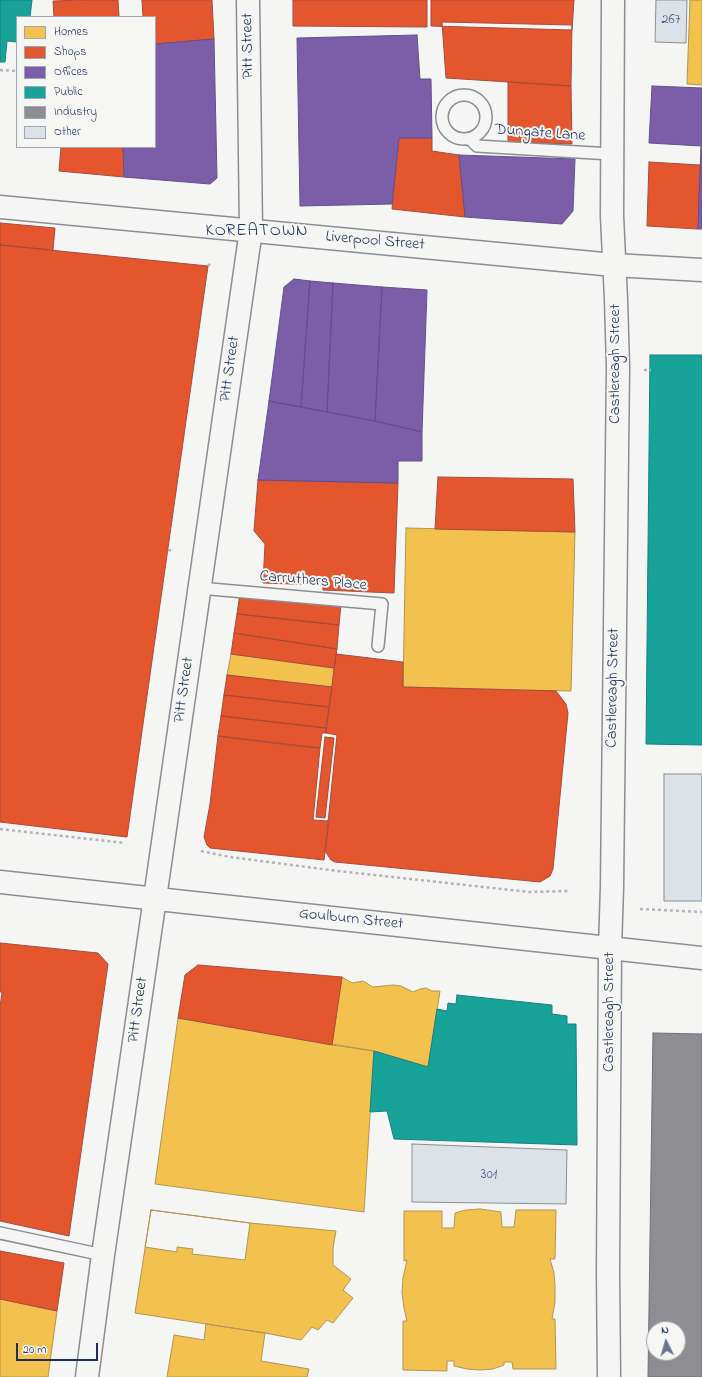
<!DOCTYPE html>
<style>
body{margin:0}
#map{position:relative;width:702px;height:1377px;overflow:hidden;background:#f5f5f3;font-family:"Indie Flower",sans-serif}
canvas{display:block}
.legend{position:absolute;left:16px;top:16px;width:140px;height:132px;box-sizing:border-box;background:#f6f6f2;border:1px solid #9ea6b7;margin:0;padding:5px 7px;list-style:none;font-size:12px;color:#1b2f5e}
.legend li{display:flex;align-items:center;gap:8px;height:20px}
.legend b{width:20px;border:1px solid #9ea6b7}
.north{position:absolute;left:646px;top:1321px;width:40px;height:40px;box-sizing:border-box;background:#f6f6f2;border:1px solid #9ea6b7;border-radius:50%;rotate:355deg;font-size:11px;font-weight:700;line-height:16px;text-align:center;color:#1b2f5e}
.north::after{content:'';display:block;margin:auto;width:14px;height:18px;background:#677492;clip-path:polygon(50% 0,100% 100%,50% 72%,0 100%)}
.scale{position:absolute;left:16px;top:1343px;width:82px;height:18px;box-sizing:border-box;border:2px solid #1b2f5e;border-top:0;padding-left:5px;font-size:12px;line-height:14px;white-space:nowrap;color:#1b2f5e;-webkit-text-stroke:3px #f6f6f2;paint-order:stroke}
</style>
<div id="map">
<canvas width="702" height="1377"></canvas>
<ul class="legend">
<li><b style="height:11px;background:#f2c14e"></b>Homes</li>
<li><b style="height:11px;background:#e4572e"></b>Shops</li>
<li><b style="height:11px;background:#7b5ea7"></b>Offices</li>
<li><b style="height:11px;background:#17a398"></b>Public</li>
<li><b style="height:11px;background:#8d8d92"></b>Industry</li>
<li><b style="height:11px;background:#dde2e8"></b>Other</li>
</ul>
<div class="north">N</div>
<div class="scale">20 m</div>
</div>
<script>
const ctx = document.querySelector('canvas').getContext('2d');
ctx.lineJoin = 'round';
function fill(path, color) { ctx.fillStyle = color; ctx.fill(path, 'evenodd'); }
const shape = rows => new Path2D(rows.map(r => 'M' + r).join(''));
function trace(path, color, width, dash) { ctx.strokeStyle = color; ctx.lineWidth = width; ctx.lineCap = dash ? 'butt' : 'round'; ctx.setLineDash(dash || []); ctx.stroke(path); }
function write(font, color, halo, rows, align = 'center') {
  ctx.font = font + ' "Indie Flower",sans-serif'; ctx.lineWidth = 4; ctx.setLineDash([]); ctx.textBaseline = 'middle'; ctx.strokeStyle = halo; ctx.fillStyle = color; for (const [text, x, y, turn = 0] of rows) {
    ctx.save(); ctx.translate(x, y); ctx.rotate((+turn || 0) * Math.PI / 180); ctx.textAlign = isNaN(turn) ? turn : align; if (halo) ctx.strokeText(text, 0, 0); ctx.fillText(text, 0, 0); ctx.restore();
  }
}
const homes = shape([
 [690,0,702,0,702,85,687,84,690,0],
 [406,528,575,532,571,691,403,687,406,528],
 [231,654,334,668,332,687,227,675,231,654],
 [342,977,352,983,363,981,373,987,393,985,401,986,413,992,420,989,426,988,432,991,440,991,428,1067,374,1051,332,1045,342,977],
 [178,1018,374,1051,364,1212,155,1184,178,1018],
 [480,1209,501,1212,502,1227,514,1227,516,1210,556,1210,555,1259,550,1259,554,1273,555,1286,555,1302,552,1319,555,1319,556,1369,513,1369,512,1362,504,1362,504,1365,493,1369,480,1370,467,1369,454,1366,454,1361,447,1361,447,1371,403,1370,403,1321,407,1321,404,1308,402,1293,403,1278,407,1260,404,1261,404,1211,442,1211,442,1228,454,1228,455,1213,466,1210,480,1209],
 [151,1210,250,1223,336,1231,333,1248,333,1265,351,1279,343,1290,353,1298,333,1323,327,1320,318,1330,312,1327,301,1340,265,1333,135,1313,151,1210],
 [151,1210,250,1223,245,1260,192,1254,193,1249,177,1247,177,1252,145,1247,151,1210],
 [0,1299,57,1311,48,1377,0,1377,0,1299],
 [206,1324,265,1333,261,1361,309,1369,307,1377,167,1377,174,1335,204,1340,206,1324]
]);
fill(homes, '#f2c14e');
trace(homes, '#b29553', 1);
const shops = shape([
 [80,0,118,0,119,17,54,17,53,1,80,0],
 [142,0,212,0,214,39,155,44,155,17,143,17,142,0],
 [293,0,427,0,427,27,293,26,293,0],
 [431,0,574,0,572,30,431,26,431,0],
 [442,22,572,25,571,86,446,78,442,22],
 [508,82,571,86,572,144,508,142,508,82],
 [399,138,432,138,432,151,459,155,465,217,392,209,399,138],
 [61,147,123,147,124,177,59,171,61,147],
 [649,162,700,165,698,229,647,226,649,162],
 [0,223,55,228,53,250,0,245,0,223],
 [0,245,208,266,127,837,0,822,0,245],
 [438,477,573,479,575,532,435,529,438,477],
 [258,480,398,483,394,593,323,590,323,585,263,583,265,544,254,531,258,480],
 [240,593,341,604,339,625,237,614,240,593],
 [237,614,339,625,337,649,234,633,237,614],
 [234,633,337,649,334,668,231,654,234,633],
 [336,654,403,662,403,687,556,691,566,704,568,713,553,869,550,876,540,882,335,862,331,860,325,851,337,735,326,733,336,654],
 [227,675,332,687,329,707,224,695,227,675],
 [224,695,329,707,326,728,221,716,224,695],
 [221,716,326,728,326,733,322,733,320,748,289,745,218,736,221,716],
 [218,736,320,748,313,820,329,821,324,860,210,848,207,845,204,837,210,804,218,736],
 [325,737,334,738,325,818,316,817,325,737],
 [0,943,98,953,108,964,69,1236,0,1221,0,1007,2,992,0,992,0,943],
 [198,965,342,977,332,1045,178,1018,185,975,198,965],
 [0,1251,64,1263,57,1311,0,1299,0,1251]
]);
fill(shops, '#e4572e');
trace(shops, '#a84b3c', 1);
const offices = shape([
 [417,35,420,79,431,79,432,138,399,138,392,204,300,206,297,38,417,35],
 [214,39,217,178,210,184,124,177,123,147,155,147,155,44,214,39],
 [652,86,702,88,702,146,649,143,652,86],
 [701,146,702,146,702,229,698,229,701,146],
 [459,155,575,159,573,211,562,224,465,217,459,155],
 [294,279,310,281,301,407,269,401,284,287,294,279],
 [310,281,333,283,327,412,301,407,310,281],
 [333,283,382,287,375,421,327,412,333,283],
 [382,287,427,290,422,432,375,421,382,287],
 [269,401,375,421,422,432,422,461,398,461,398,483,258,480,269,401]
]);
fill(offices, '#7b5ea7');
trace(offices, '#5e5091', 1);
const public = shape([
 [0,0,32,0,30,17,17,17,17,42,7,41,5,62,0,62,0,0],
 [650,355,702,355,702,745,646,744,650,355],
 [457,995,552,1005,552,1014,567,1016,567,1024,576,1024,577,1145,394,1139,387,1111,370,1112,374,1051,428,1067,437,1009,447,1011,448,1003,456,1004,457,995]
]);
fill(public, '#17a398');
trace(public, '#188087', 1);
const industry = shape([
 [653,1033,702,1034,702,1377,648,1377,653,1033],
 [654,1329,678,1329,678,1353,654,1353,654,1329]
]);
fill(industry, '#8d8d92');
trace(industry, '#6b7182', 1);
const building = shape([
 [656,0,687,0,686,43,655,42,656,0],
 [664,774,702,774,702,901,664,901,664,774],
 [412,1144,567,1150,566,1204,412,1202,412,1144]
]);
fill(building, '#dde2e8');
trace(building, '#898d95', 1);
const lane = shape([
 '442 117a22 22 0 1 1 44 0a22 22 0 1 1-44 0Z',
 [470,139,477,146,611,154],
 [199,588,382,604,378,646],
 [0,1233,103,1255]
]);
const street = shape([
 [155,898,251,230,248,0],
 [609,1377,608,1272,610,948,612,887,618,367,616,299,612,216,613,0]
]);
const secondary = shape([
 [0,207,614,265,702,270],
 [0,882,702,958],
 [87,1377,103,1255,155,898]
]);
trace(lane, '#898d95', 14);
trace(street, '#898d95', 25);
trace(secondary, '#898d95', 25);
trace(shape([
 [0,70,17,71],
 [208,266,211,263],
 [644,370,651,370],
 [168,550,173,551],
 [0,829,125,843],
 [201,851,230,857,338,871,529,892,568,891],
 [640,909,702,912]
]), '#b2b4b9', 2.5, [3, 3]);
trace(lane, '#f5f5f3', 11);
trace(street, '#f5f5f3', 22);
trace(secondary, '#f5f5f3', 22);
write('14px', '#4c5d81', null, [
 ["267",671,21],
 ["301",489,1176]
]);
write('16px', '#1b2f5e', '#f6f6f2', [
 ["Pitt Street",249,46,-91],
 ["Dungate Lane",540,134,4],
 ["Liverpool Street",375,242,5],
 ["Castlereagh Street",616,364,-90],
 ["Pitt Street",231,369,-82],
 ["Carruthers Place",313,582,5],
 ["Castlereagh Street",614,688,-89],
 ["Pitt Street",185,690,-82],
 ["Goulburn Street",351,920,6],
 ["Pitt Street",139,1010,-82],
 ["Castlereagh Street",610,1012,-90]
]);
ctx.letterSpacing = '1px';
write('17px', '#1b2f5e', '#f6f6f2', [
 ["KOREATOWN",257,232]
]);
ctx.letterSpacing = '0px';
</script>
